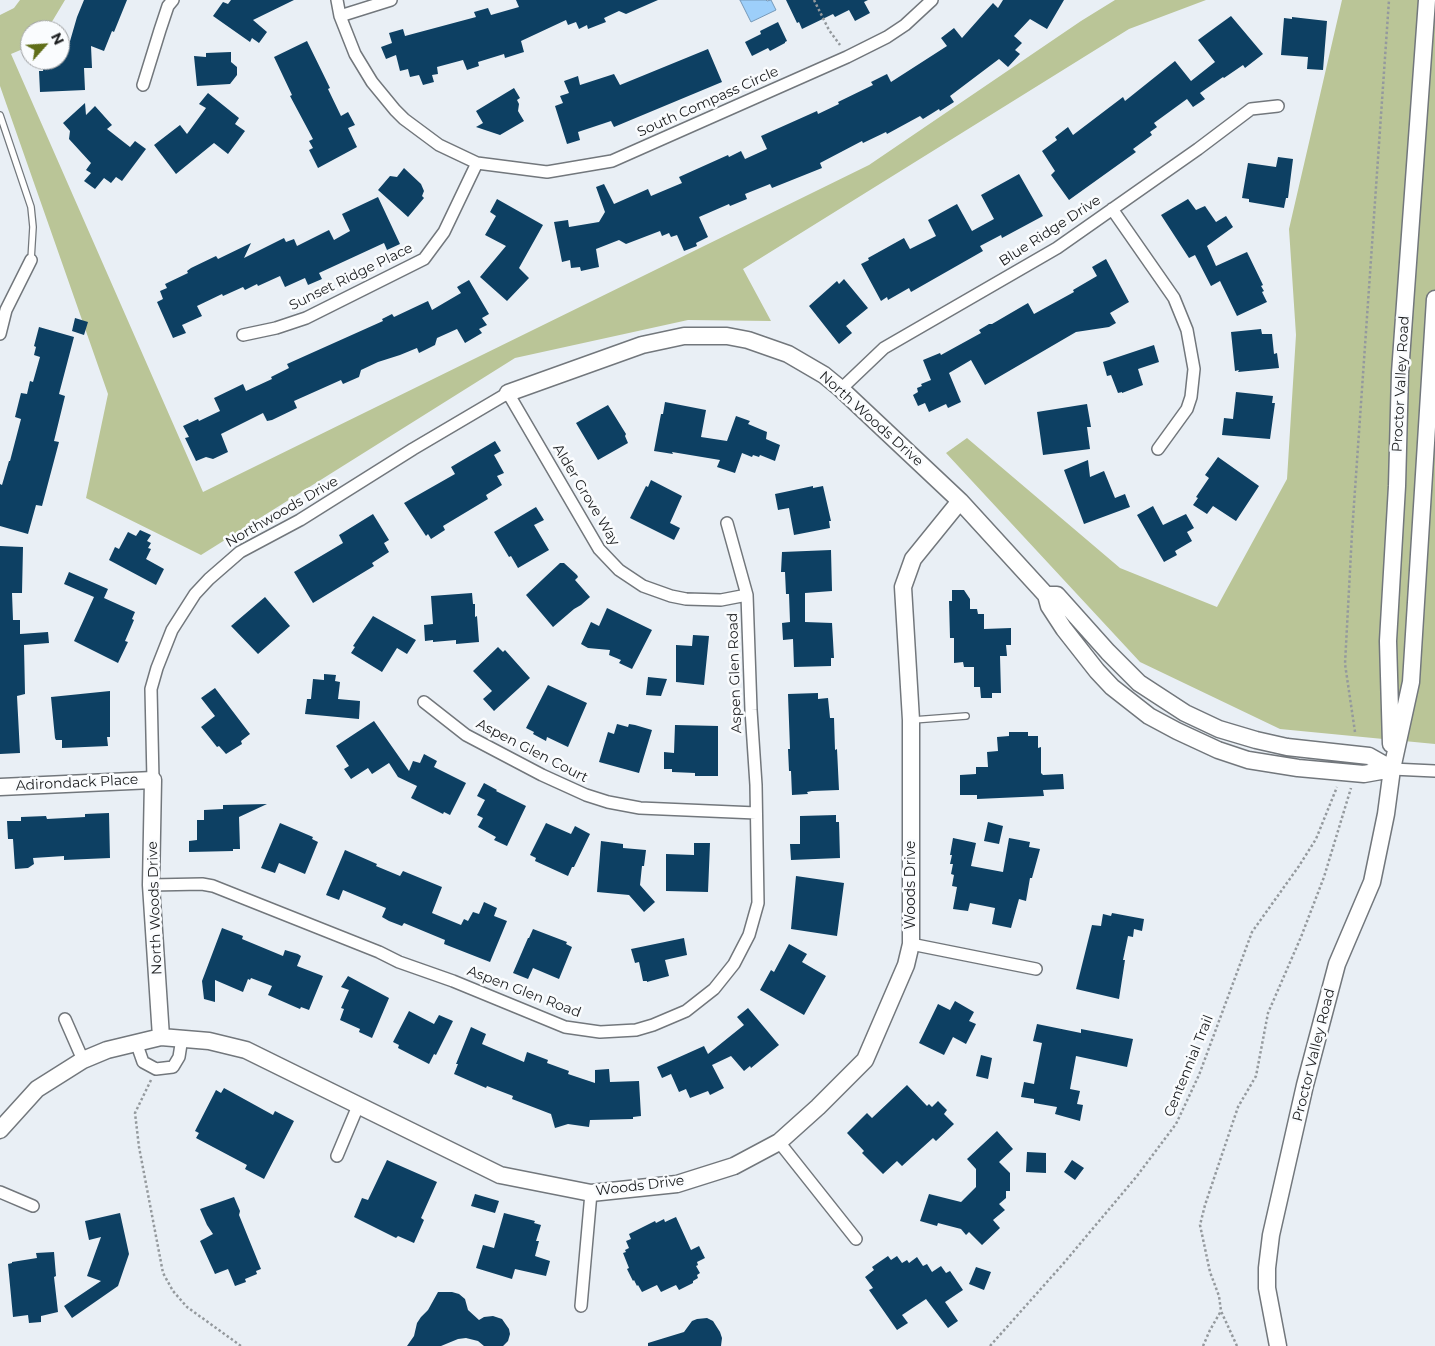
<!DOCTYPE html>
<style>
body{margin:0}
#map{position:relative;width:1435px;height:1346px;overflow:hidden;background:#e9eff5;font-family:Montserrat,sans-serif}
canvas{display:block}
.north{position:absolute;left:20px;top:20px;width:50px;height:50px;box-sizing:border-box;background:#fafcfe;border:1px solid #a0a2a4;border-radius:50%;rotate:64deg;font-size:14px;font-weight:700;line-height:20px;text-align:center;color:#1a1c1e}
.north::after{content:'';display:block;margin:auto;width:18px;height:22px;background:#606e19;clip-path:polygon(50% 0,100% 100%,50% 72%,0 100%)}
</style>
<div id="map">
<canvas width="1435" height="1346"></canvas>
<div class="north">N</div>
</div>
<script>
const ctx = document.querySelector('canvas').getContext('2d');
ctx.lineJoin = 'round';
function fill(path, color) { ctx.fillStyle = color; ctx.fill(path, 'evenodd'); }
const shape = rows => new Path2D(rows.map(r => 'M' + r).join(''));
function trace(path, color, width, dash) { ctx.strokeStyle = color; ctx.lineWidth = width; ctx.lineCap = dash ? 'butt' : 'round'; ctx.setLineDash(dash || []); ctx.stroke(path); }
function write(font, color, halo, rows, align = 'center') {
  ctx.font = font + ' Montserrat,sans-serif'; ctx.lineWidth = 5; ctx.setLineDash([]); ctx.textBaseline = 'middle'; ctx.strokeStyle = halo; ctx.fillStyle = color; for (const [text, x, y, turn = 0] of rows) {
    ctx.save(); ctx.translate(x, y); ctx.rotate((+turn || 0) * Math.PI / 180); ctx.textAlign = isNaN(turn) ? turn : align; if (halo) ctx.strokeText(text, 0, 0); ctx.fillText(text, 0, 0); ctx.restore();
  }
}
fill(shape([
 [20,0,65,0,47,30,30,30,30,46,11,54,203,492,869,165,1081,21,1115,0,1206,0,1129,29,743,269,771,321,688,320,515,358,201,555,86,498,108,394,0,86,0,15,14,8],
 [1342,0,1435,0,1435,744,1280,729,1140,662,946,453,967,438,1120,568,1217,607,1287,479,1296,335,1289,229]
]), '#bac597');
const water = shape([
 [740,0,766,0,767,1,771,0,776,10,751,22,740,0]
]);
fill(water, '#9dcffa');
trace(water, '#7699b8', 1);
fill(shape([
 [84,0,127,0,114,32,112,31,104,51,91,46,92,68,84,68,85,90,40,92,39,71,43,71,43,63,52,63,52,60,60,60,60,55,66,55,77,17],
 [231,0,294,0,253,20,267,32,259,43,252,38,250,42,213,16,223,2,228,4],
 [516,0,658,0,626,14,619,11,604,18,606,22,588,29,587,25,579,29,576,22,568,25,566,20,521,41,524,52,505,58,504,54,478,62,479,66,467,70,463,60,437,67,438,74,432,75,434,82,423,85,419,75,410,77,408,69,400,71,396,55,386,59,381,47,392,43,389,33,403,29,405,36,476,17,474,12,488,8,491,15,519,7],
 [786,0,868,0,864,2,870,13,855,21,849,10,835,17,833,14,802,29,799,22,797,23],
 [1003,0,1064,0,1047,29,1030,19,1014,36,1022,43,1015,50,1020,54,1008,67,999,59,950,96,954,102,940,111,939,109,923,119,920,116,887,134,886,132,863,143,862,141,820,163,822,168,772,188,770,184,745,194,747,199,730,206,729,204,699,217,708,237,696,243,697,246,684,251,677,235,671,237,669,233,662,236,660,231,626,244,619,240,596,249,599,267,581,271,580,267,571,268,570,260,562,262,554,222,568,220,569,227,599,222,605,212,596,187,604,184,614,204,648,189,651,196,682,183,679,177,728,155,729,157,741,151,745,159,767,149,761,136,817,111,818,114,839,104,838,102,873,85,871,82,887,74,891,82,947,46,941,38,954,28,962,38,993,3,998,8],
 [1231,16,1263,54,1245,68,1243,65,1224,78,1223,77,1200,93,1205,99,1193,107,1187,99,1154,123,1157,127,1150,132,1152,135,1133,149,1136,152,1069,200,1051,175,1055,171,1042,151,1057,140,1055,137,1068,127,1073,135,1123,97,1125,101,1175,61,1191,81,1215,62,1198,40],
 [1292,17,1327,21,1323,70,1307,69,1308,57,1281,55,1284,18,1292,19],
 [778,22,787,41,785,42,785,43,770,51,768,48,752,56,745,42,761,34,760,31],
 [307,41,330,88,328,89,341,116,348,112,355,125,348,128,357,147,318,168,309,150,313,148,309,141,313,139,290,96,292,95,274,57],
 [708,49,722,82,614,127,611,121,578,132,580,140,567,144,555,106,563,103,560,96,569,93,564,81,578,76,580,85,614,74,620,85],
 [231,52,231,62,237,67,237,75,230,84,197,86,194,56,206,57,206,53],
 [514,88,520,98,517,100,519,104,518,111,524,121,500,135,476,127,483,123,476,111],
 [208,93,239,118,235,124,245,131,228,154,214,143,176,174,154,145,180,125,187,134,206,108,199,104],
 [85,103,86,115,95,106,112,125,107,129,130,147,135,141,146,149,122,181,116,177,111,183,104,178,95,189,84,181,91,173,86,170,91,163,69,139,70,131,63,123],
 [1278,157,1293,159,1288,198,1286,198,1284,208,1249,202,1249,199,1242,198,1248,163,1276,167],
 [404,168,421,184,424,191,422,196,424,198,408,217,378,190,390,176,397,177],
 [1019,174,1043,216,1002,238,1001,235,980,246,983,251,911,292,909,288,888,300,887,297,881,301,861,264,869,260,868,258,904,238,910,249,936,236,928,220,957,204,972,231,994,219,981,195],
 [378,197,400,244,387,250,384,243,319,273,322,279,308,285,305,278,285,287,280,276,258,286,257,284,245,290,243,287,223,296,222,294,197,306,202,316,182,325,186,333,173,338,157,302,163,299,160,291,167,288,165,284,188,273,187,271,191,268,216,256,218,259,251,243,244,258,284,238,286,242,294,239,297,246,329,230,334,240,350,231,342,214],
 [497,199,543,225,519,268,529,278,507,301,480,277,506,246,485,235,496,216,490,212],
 [1188,199,1196,210,1205,206,1216,222,1226,216,1233,227,1207,246,1216,266,1247,252,1263,285,1261,286,1264,291,1262,292,1267,302,1237,316,1220,281,1211,286,1195,255,1189,258,1161,215],
 [1106,259,1129,302,1110,313,1116,323,1109,327,1076,332,985,385,971,360,949,373,961,402,948,408,946,404,929,412,925,403,918,406,913,395,918,392,917,388,922,386,921,384,931,380,923,360,940,353,941,355,981,333,979,330,989,324,992,324,1028,303,1034,314,1074,292,1073,290,1097,276,1092,267],
 [844,279,868,308,846,326,852,333,839,344,809,306,837,281,839,284],
 [469,280,489,314,482,318,487,325,479,329,482,333,465,343,457,329,437,338,435,345,419,353,417,348,400,355,378,362,361,370,359,377,343,384,341,380,294,401,297,408,272,420,267,421,263,413,221,434,228,452,213,459,206,457,196,461,185,438,189,437,183,426,198,419,199,421,220,411,214,398,243,384,246,391,272,379,271,377,289,368,287,364,383,321,382,319,392,314,394,317,428,301,432,310,461,293,457,287],
 [75,318,88,322,84,335,72,331],
 [39,327,74,337,59,394,65,396,54,441,59,442,42,506,36,505,28,534,0,526,0,484,2,485,9,461,10,461,21,419,15,417,21,393,27,394,30,381,33,382,40,357,34,355,36,347,34,346],
 [1261,329,1262,334,1272,334,1274,354,1277,353,1279,368,1238,372,1239,370,1235,371,1231,332],
 [1154,345,1159,362,1138,369,1143,385,1122,393,1122,392,1118,393,1111,375,1107,376,1103,362],
 [1236,392,1273,396,1272,403,1275,403,1270,439,1222,435,1224,418,1233,419],
 [665,402,706,410,701,437,727,441,736,416,750,421,748,424,767,432,766,439,780,445,775,461,760,455,759,457,753,455,752,457,742,453,735,473,717,467,720,460,672,452,673,454,654,451,661,414,663,414],
 [1087,404,1091,427,1087,427,1090,449,1043,455,1037,412],
 [608,405,626,434,625,436,628,443,598,460,576,423],
 [495,441,501,451,494,455,504,473,497,476,502,485,486,495,488,499,443,526,445,530,431,539,428,534,426,536,404,503,455,474,451,467],
 [1218,457,1259,486,1236,521,1213,506,1207,514,1193,505,1198,498,1196,497,1209,478,1205,475],
 [1088,460,1090,477,1104,471,1115,498,1125,494,1130,507,1084,524,1064,470],
 [651,480,682,496,670,523,680,528,674,540,630,518,646,486,648,487],
 [813,486,813,488,823,486,831,521,829,521,830,528,794,535,789,508,778,510,775,494],
 [1153,506,1163,525,1186,514,1194,528,1187,532,1192,541,1175,551,1177,555,1164,562,1137,515],
 [536,507,544,520,534,525,549,550,518,568,511,556,509,557,494,532],
 [373,514,389,540,384,543,389,552,372,563,374,566,313,603,294,572,343,543,339,535],
 [140,530,151,535,147,541,151,543,148,548,151,549,146,559,164,569,156,585,109,560,115,547,119,549,128,532,136,536],
 [0,546,23,547,22,593,12,593,13,620,20,620,20,634,48,632,49,643,24,645,25,694,17,696,20,753,0,754],
 [831,550,832,591,805,593,805,622,832,623,834,658,831,658,831,666,794,667,793,639,783,640,782,623,790,622,789,594,786,594,785,572,781,572,782,552],
 [560,563,564,563,577,575,578,577,575,580,590,597,581,605,574,609,553,627,526,595],
 [69,572,108,589,104,598,135,612,132,619,134,620,125,641,128,642,118,663,74,641,94,597,64,584],
 [952,590,964,590,970,599,970,609,977,609,978,614,984,614,984,629,1011,628,1011,645,1006,645,1007,656,1000,656,1001,693,992,693,992,698,981,698,980,687,974,687,974,667,964,667,963,662,954,663,954,638,950,638,949,601,952,601],
 [472,593,473,604,475,604,475,617,477,616,479,642,456,644,456,640,433,642,433,640,425,641,424,625,433,624,431,596],
 [265,597,290,626,258,654,231,626],
 [607,608,652,630,632,669,619,663,621,660,609,655,610,650,588,648,581,644,591,622,599,626],
 [373,616,416,640,407,654,397,648,382,672,351,653,355,647,353,646],
 [693,635,709,636,704,685,676,682,676,645,692,646],
 [498,647,503,652,505,650,530,678,494,711,483,699,492,691,473,671],
 [324,674,336,675,335,681,340,682,338,699,360,701,359,719,305,714,307,699,311,699,313,679,324,680],
 [648,677,667,679,661,696,646,695],
 [548,685,587,703,568,747,547,737,546,741,533,734,534,732,526,728],
 [215,688,250,734,241,741,242,744,226,754,219,746,217,747,201,727,215,716,201,698],
 [110,691,110,737,107,737,108,746,62,748,62,740,56,740,55,738,51,697],
 [818,693,818,699,828,698,830,718,834,718,835,750,837,749,839,790,812,791,807,792,808,794,792,795,791,771,789,771,788,749,790,749,788,694],
 [374,721,409,771,413,761,420,763,424,754,437,761,434,767,466,783,450,815,444,812,443,814,411,798,417,786,398,777,389,763,372,774,368,768,351,779,344,769,349,766,336,746],
 [617,724,628,727,629,724,635,725,652,730,639,773,599,762,608,732,614,734],
 [675,725,718,726,718,776,695,776,695,773,672,772,672,769,664,769,664,752,674,753],
 [1009,732,1028,732,1028,736,1038,736,1038,748,1041,747,1041,773,1043,775,1063,774,1064,789,1043,790,1044,796,977,799,977,795,960,795,960,775,976,774,976,767,988,767,987,752,998,751,997,737,1009,736],
 [484,783,497,790,496,791,526,806,507,846,494,840,496,837,478,827,483,818,477,815,485,800,477,796],
 [267,804,239,817,240,849,233,849,233,851,189,852,189,841,197,840,197,820,204,820,204,810,223,809,223,805],
 [109,813,110,858,64,860,64,856,33,858,34,864,28,868,15,869,13,839,8,839,7,821,21,821,21,817,46,816,47,819,85,817,85,814],
 [836,815,836,822,839,822,840,858,791,860,790,844,800,844,800,816],
 [988,822,1003,826,999,844,984,841],
 [280,823,313,837,312,839,318,842,305,874,279,863,275,873,261,868],
 [546,823,571,834,575,826,590,834,574,867,572,867,568,876,535,861,536,858,530,855],
 [953,838,976,843,971,866,1003,872,1009,838,1030,842,1029,847,1040,849,1032,878,1030,878,1026,901,1019,899,1011,928,992,924,995,908,970,903,968,911,953,909,957,887,952,886,954,875,951,874,953,864,950,864,952,855,950,855],
 [601,841,623,844,623,848,646,850,644,866,642,866,640,885,655,902,644,912,629,895,597,892],
 [694,843,710,843,708,892,666,891,666,854,694,855],
 [345,850,377,864,376,866,400,876,403,871,442,887,432,913,461,925,464,919,468,921,473,912,479,914,484,902,497,908,494,916,507,921,490,962,444,944,445,940,404,923,402,926,389,921,382,917,386,908,343,890,339,900,326,895],
 [796,876,844,883,837,936,791,929],
 [1112,913,1144,919,1142,931,1134,929,1133,937,1128,936,1123,960,1125,960,1119,999,1076,989,1092,925,1101,926,1103,914,1111,916],
 [222,928,243,936,242,939,283,956,285,950,298,954,301,956,297,966,323,976,309,1010,301,1007,300,1009,268,995,272,986,251,978,250,980,248,979,243,992,215,980,215,1002,204,999,202,981],
 [533,929,567,942,566,944,572,947,559,979,533,968,528,979,513,973,528,938,529,938],
 [684,938,687,955,665,960,669,976,647,982,647,981,643,981,639,962,635,963,631,949],
 [789,944,807,954,802,962,826,976,804,1015,760,990,771,970,774,972],
 [348,976,389,998,372,1038,359,1032,360,1029,340,1020,344,1009,341,1008,349,990,341,987],
 [955,1001,974,1012,969,1021,976,1024,966,1044,953,1037,944,1055,919,1043,938,1004,950,1010],
 [748,1008,779,1045,751,1068,750,1066,744,1071,731,1056,712,1065,724,1088,710,1095,708,1091,690,1098,686,1089,679,1092,671,1074,662,1078,657,1067,704,1046,708,1054,744,1025,737,1017],
 [409,1011,434,1024,439,1015,453,1021,436,1055,434,1054,429,1064,398,1048,399,1045,393,1042],
 [1037,1024,1081,1033,1081,1029,1133,1039,1127,1067,1076,1056,1070,1089,1080,1091,1077,1104,1083,1105,1080,1121,1055,1114,1057,1107,1034,1103,1034,1099,1021,1097,1024,1082,1034,1084,1042,1043,1033,1041],
 [471,1027,486,1034,482,1044,524,1062,527,1052,548,1060,547,1063,569,1071,568,1074,595,1083,595,1070,609,1069,610,1082,639,1081,641,1116,633,1117,633,1119,590,1120,589,1127,568,1124,555,1128,551,1114,512,1099,513,1096,487,1086,486,1088,454,1074,458,1064,456,1064],
 [981,1055,992,1058,988,1079,976,1076],
 [907,1085,927,1106,929,1104,932,1107,938,1101,947,1110,944,1114,954,1124,936,1141,933,1138,902,1166,897,1161,883,1174,862,1153,864,1151,847,1133,867,1113,872,1118],
 [224,1088,273,1115,275,1111,294,1121,264,1179,245,1169,247,1165,196,1138,199,1133,195,1131,216,1090,221,1093],
 [997,1131,1013,1149,999,1162,1010,1173,1010,1191,1006,1191,1006,1198,999,1204,1005,1210,993,1220,1000,1228,982,1245,969,1232,966,1235,961,1229,938,1223,937,1226,920,1221,929,1194,961,1202,976,1187,976,1169,967,1159],
 [1027,1152,1046,1153,1046,1173,1026,1172],
 [387,1160,437,1182,421,1218,424,1220,414,1243,398,1236,396,1238,354,1217,362,1198,368,1200],
 [1072,1160,1084,1168,1075,1180,1064,1172],
 [475,1194,499,1201,495,1213,471,1206],
 [234,1197,240,1211,239,1215,261,1269,256,1271,257,1274,245,1279,246,1282,235,1286,228,1269,215,1274,200,1241,213,1234,207,1225,200,1209],
 [120,1213,129,1254,118,1286,72,1318,64,1306,101,1281,87,1276,101,1237,89,1240,85,1221],
 [504,1213,535,1221,534,1223,541,1225,536,1241,539,1241,535,1256,550,1261,546,1276,515,1269,512,1279,476,1268,483,1245,494,1248],
 [676,1217,691,1250,699,1246,705,1258,697,1262,698,1265,696,1266,700,1273,697,1275,698,1278,693,1281,693,1283,679,1290,676,1285,661,1292,657,1285,642,1292,638,1285,637,1286,634,1280,633,1281,627,1269,629,1268,623,1253,626,1252,625,1250,629,1248,626,1241,631,1239,629,1234,655,1221,656,1223,664,1219,665,1222],
 [54,1252,56,1276,54,1277,58,1312,41,1316,41,1322,29,1323,28,1315,13,1317,8,1264,12,1263,12,1262,37,1258,36,1253],
 [888,1256,891,1260,897,1256,902,1263,907,1260,909,1263,917,1257,923,1266,927,1264,932,1272,941,1266,946,1273,950,1271,963,1290,945,1302,958,1321,948,1328,926,1299,902,1315,908,1323,897,1330,869,1290,873,1288,865,1277,874,1270,872,1267],
 [976,1267,991,1272,984,1290,969,1284],
 [438,1292,452,1292,459,1294,465,1299,468,1310,479,1320,484,1317,493,1316,502,1319,509,1329,510,1334,508,1341,503,1346,484,1346,478,1341,466,1338,458,1339,441,1346,407,1346,414,1336,417,1323,421,1317,428,1310],
 [707,1318,713,1321,720,1332,722,1338,721,1346,648,1346,648,1343,684,1332,692,1321,697,1319]
]), '#0d4063');
const lane = shape([
 [0,115,31,207,33,227,31,260],
 [913,720,966,716]
]);
const street = shape([
 [337,0,340,16,355,54,372,82,395,110,404,119,439,145,477,163,547,172,612,161,847,57,887,37,905,25,932,0],
 [340,16,391,0],
 [143,85,160,30,168,6,173,0],
 [1112,209,1174,298,1187,330,1194,369,1191,397,1187,409,1158,449],
 [0,334,6,310,31,260],
 [243,335,276,328,306,318,424,259,444,232,477,163],
 [841,389,884,348,1057,248,1198,149,1251,109,1278,106],
 [424,702,466,735,542,775,586,795,608,802,640,808,756,813],
 [1392,769,1435,771],
 [153,780,151,689,157,668,172,630,195,594,209,579,240,552,300,520,413,449,508,393,599,549,619,570,643,586,671,596,686,599,721,600,747,595],
 [151,885,202,884,213,886,379,952,399,962,453,981,565,1027,600,1032,636,1030,653,1025,686,1011,714,989,734,964,749,935,758,903,756,785,751,710,747,595,727,523],
 [911,944,1036,969],
 [65,1019,83,1060],
 [136,1042,143,1062,156,1069,173,1067,179,1057,182,1038],
 [779,1142,856,1239],
 [337,1156,358,1106],
 [0,1192,33,1206],
 [581,1306,591,1193]
]);
const secondary = shape([
 [508,393,642,345,684,336,727,336,748,340,788,354,824,375,841,389,960,501,1046,595,1049,606,1064,629,1097,671,1112,687,1149,716,1177,731,1218,750,1248,760,1298,768,1364,774,1392,769],
 [1046,595,1057,595,1108,652,1139,683,1185,713,1219,729,1256,740,1287,747,1369,756,1392,769],
 [1391,744,1388,641,1397,486,1400,373,1427,0],
 [0,787,153,780,151,885,161,1037],
 [0,1130,37,1089,83,1060,107,1050,161,1037,209,1041,246,1050,500,1175,591,1193,677,1184,734,1166,779,1142,818,1107,865,1060,906,965,911,944,911,720,903,587,913,559,960,501],
 [1278,1346,1267,1288,1267,1268,1271,1235,1305,1085,1337,964,1372,882,1386,814,1392,769,1411,682,1435,299]
]);
trace(lane, '#72777c', 8);
trace(street, '#72777c', 14);
trace(secondary, '#72777c', 19);
trace(shape([
 [814,0,829,30,840,45],
 [1355,732,1345,664,1352,533,1389,0],
 [151,1080,135,1113,139,1147,163,1273,173,1291,187,1307,241,1346],
 [990,1346,1063,1264,1137,1176,1176,1124,1199,1075,1252,932,1299,866,1316,839,1337,787],
 [1203,1346,1210,1330,1221,1311],
 [1237,1346,1221,1311,1219,1296,1210,1272,1200,1225,1205,1205,1238,1107,1256,1076,1268,1013,1301,937,1324,877,1351,788]
]), '#94999d', 2.5, [2.5, 2.5]);
trace(lane, '#fff', 5.5);
trace(street, '#fff', 11);
trace(secondary, '#fff', 16);
write('14px', '#1a1c1e', '#fafcfe', [
 ["South Compass Circle",708,102,-24],
 ["Blue Ridge Drive",1050,231,-33],
 ["Sunset Ridge Place",351,277,-26],
 ["Proctor Valley Road",1401,384,-87],
 ["North Woods Drive",871,419,42],
 ["Alder Grove Way",586,495,59],
 ["Northwoods Drive",282,512,-30],
 ["Aspen Glen Road",735,673,-92],
 ["Aspen Glen Court",532,751,27],
 ["Adirondack Place",77,783,-3],
 ["Woods Drive",911,885,-90],
 ["North Woods Drive",155,908,-92],
 ["Aspen Glen Road",524,992,21],
 ["Proctor Valley Road",1314,1055,-76],
 ["Centennial Trail",1189,1066,-68],
 ["Woods Drive",640,1186,-7]
]);
</script>
